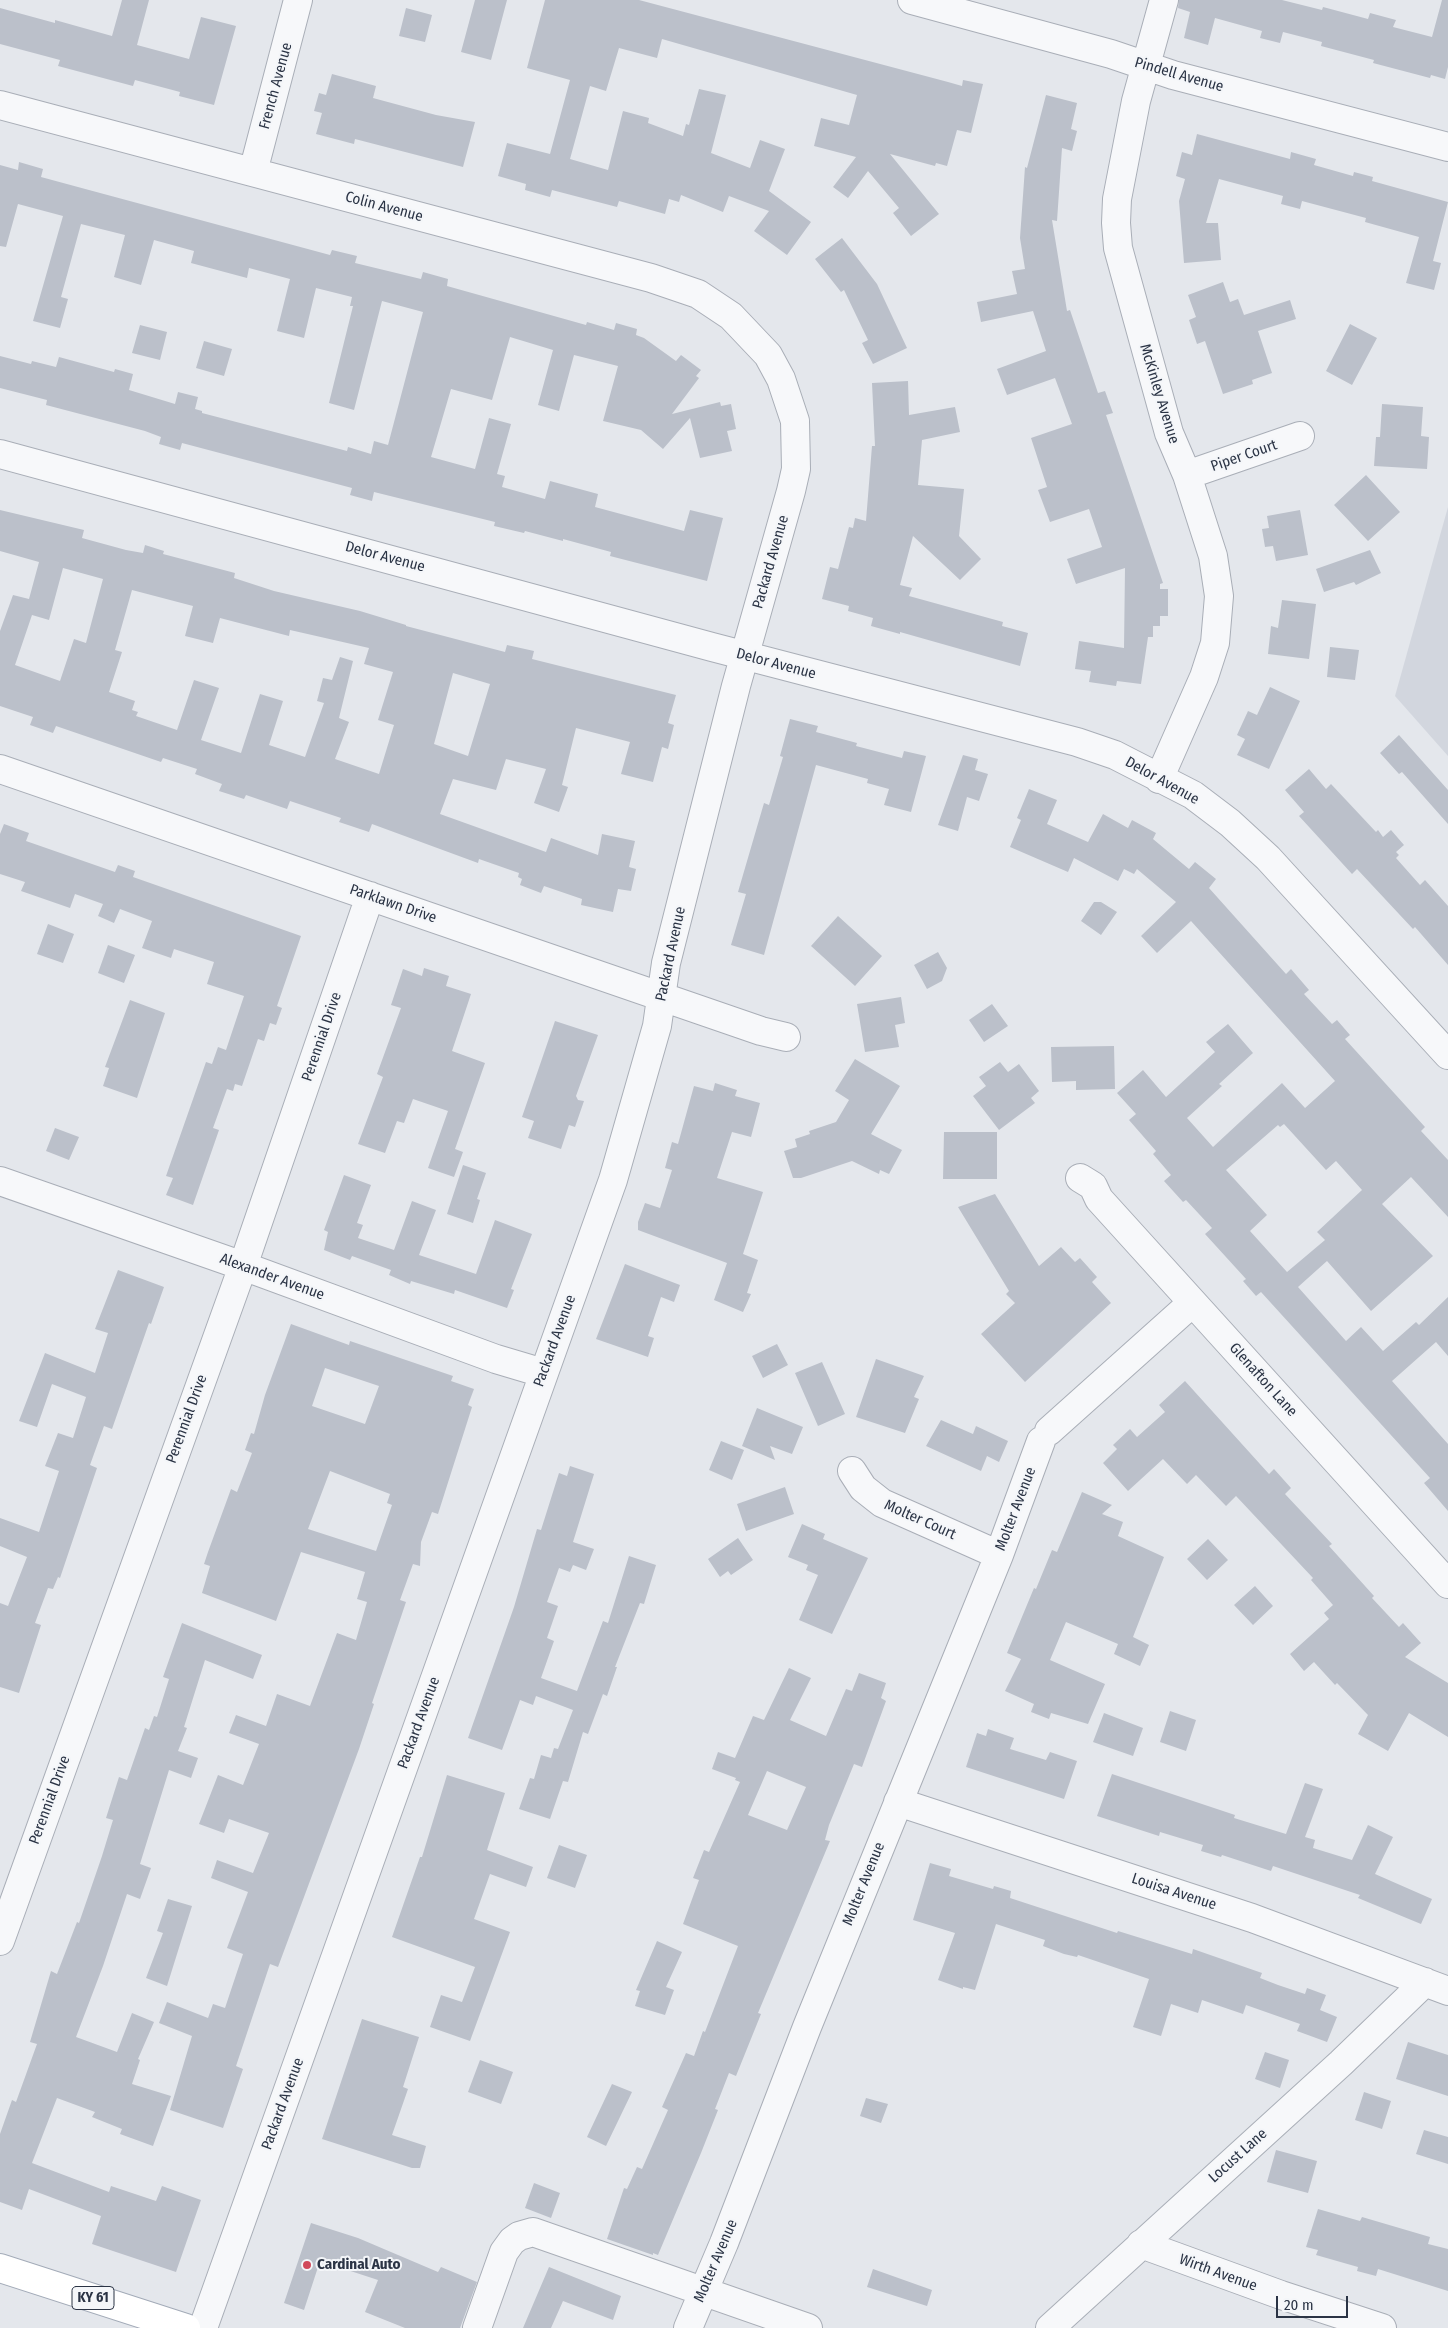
<!DOCTYPE html>
<style>
body{margin:0}
#map{position:relative;width:1448px;height:2328px;overflow:hidden;background:#e4e7ec;font-family:"Fira Sans Condensed",sans-serif}
canvas{display:block}
.scale{position:absolute;left:1276px;top:2296px;width:72px;height:22px;box-sizing:border-box;border:2px solid #2b3445;border-top:0;padding-left:6px;font-size:15px;line-height:18px;white-space:nowrap;color:#2b3445;-webkit-text-stroke:4px #f4f6f9;paint-order:stroke}
</style>
<div id="map">
<canvas width="1448" height="2328"></canvas>
<div class="scale">20 m</div>
</div>
<script>
const ctx = document.querySelector('canvas').getContext('2d');
ctx.lineJoin = 'round';
function fill(path, color) { ctx.fillStyle = color; ctx.fill(path, 'evenodd'); }
const shape = rows => new Path2D(rows.map(r => 'M' + r).join(''));
function trace(path, color, width, dash) { ctx.strokeStyle = color; ctx.lineWidth = width; ctx.lineCap = dash ? 'butt' : 'round'; ctx.setLineDash(dash || []); ctx.stroke(path); }
function write(font, color, halo, rows, align = 'center') {
  ctx.font = font + ' "Fira Sans Condensed",sans-serif'; ctx.lineWidth = 4; ctx.setLineDash([]); ctx.textBaseline = 'middle'; ctx.strokeStyle = halo; ctx.fillStyle = color; for (const [text, x, y, turn = 0] of rows) {
    ctx.save(); ctx.translate(x, y); ctx.rotate((+turn || 0) * Math.PI / 180); ctx.textAlign = isNaN(turn) ? turn : align; if (halo) ctx.strokeText(text, 0, 0); ctx.fillText(text, 0, 0); ctx.restore();
  }
}
fill(shape([
 [1448,507,1448,756,1395,696]
]), '#d2d6de');
fill(shape([
 [122,0,149,0,137,45,189,59,201,17,236,26,214,105,179,96,180,92,135,80,133,86,58,66,60,60,0,44,0,8,55,23,55,20,112,36],
 [475,0,507,0,491,60,461,52],
 [545,0,639,0,948,82,962,86,963,80,983,84,971,133,957,130,947,166,936,163,935,166,890,154,939,214,911,236,893,213,899,208,868,171,848,198,833,187,856,157,814,146,821,118,849,125,857,95,662,39,657,58,619,48,606,91,590,86,570,159,608,170,623,111,649,118,648,123,683,136,686,124,689,125,699,89,726,95,711,153,750,168,760,140,785,149,769,191,811,222,787,255,754,231,769,211,729,196,723,212,681,195,679,202,669,199,665,214,619,201,617,207,552,190,550,197,525,190,526,184,498,176,507,143,550,154,570,80,527,68],
 [1179,0,1282,0,1322,10,1323,7,1368,19,1370,13,1396,20,1393,27,1432,37,1442,0,1448,0,1448,67,1445,79,1431,75,1430,78,1373,63,1374,60,1321,46,1322,42,1283,32,1280,43,1260,38,1262,31,1215,18,1208,45,1184,38,1190,12,1178,8],
 [406,8,432,15,425,42,399,36],
 [332,74,376,86,373,98,436,115,475,122,463,167,355,139,354,144,316,134,322,113,314,111,319,93,326,95],
 [1046,95,1077,103,1071,129,1077,131,1072,151,1062,148,1057,221,1052,220,1067,311,1070,310,1098,393,1105,391,1113,413,1106,415,1163,583,1160,584,1160,589,1168,589,1168,616,1160,616,1160,626,1153,626,1153,637,1148,637,1141,684,1117,681,1116,686,1089,682,1091,671,1075,669,1079,641,1124,648,1125,568,1076,584,1067,559,1102,547,1089,509,1050,522,1038,490,1047,487,1031,438,1072,424,1055,378,1007,395,997,369,1046,351,1033,311,981,322,977,302,1017,294,1012,271,1025,269,1020,238,1025,167,1027,168],
 [1197,134,1290,159,1291,152,1316,159,1314,165,1353,176,1354,172,1373,177,1372,181,1448,202,1433,261,1441,263,1434,290,1406,283,1419,237,1365,222,1366,218,1302,201,1300,209,1281,204,1283,196,1219,179,1206,223,1218,223,1221,260,1184,263,1179,201,1185,179,1176,176,1182,152,1192,155],
 [19,162,43,169,41,177,89,190,330,255,332,250,357,256,355,263,421,279,423,272,448,279,447,286,586,325,587,322,614,330,616,323,637,329,636,335,644,338,676,361,681,355,701,370,696,376,699,378,672,414,720,402,721,406,731,404,736,429,727,431,732,451,700,458,690,418,663,449,641,430,603,421,618,366,574,355,559,411,538,405,553,350,510,337,492,400,451,389,431,457,475,469,489,418,511,424,497,474,505,476,502,487,545,499,550,481,598,494,595,507,684,531,690,510,723,518,707,581,610,556,611,552,563,539,563,541,525,531,524,533,494,526,495,522,374,492,372,501,350,495,352,488,182,443,180,450,159,444,161,437,145,431,46,405,47,400,0,388,0,356,31,364,32,361,56,367,59,357,114,372,115,369,133,374,129,390,175,404,178,392,198,397,195,409,202,411,202,413,347,451,348,447,371,454,374,441,388,445,423,312,382,301,354,410,329,403,353,306,350,306,352,297,316,288,304,338,277,331,290,279,249,268,247,278,191,263,194,251,154,240,141,285,114,277,125,235,81,224,61,297,68,299,60,328,33,321,63,216,18,204,6,247,0,246,0,165,18,170],
 [842,238,877,284,907,348,873,364,862,343,868,340,844,290,841,292,815,259],
 [1223,282,1230,302,1238,299,1244,315,1290,300,1296,319,1258,331,1272,373,1252,380,1253,384,1223,394,1205,341,1197,344,1189,320,1196,317,1188,295],
 [1350,324,1377,338,1352,385,1326,371],
 [140,325,167,332,160,360,132,353],
 [204,341,232,349,224,376,196,368],
 [908,381,909,415,955,407,960,432,922,440,918,485,964,489,959,536,981,559,960,580,913,536,900,585,912,588,909,596,1003,622,1002,626,1028,633,1020,666,900,632,900,634,871,626,873,618,848,611,849,606,822,599,830,567,838,569,849,527,853,528,855,518,866,521,872,446,875,446,872,383],
 [1382,404,1423,407,1421,436,1429,437,1427,469,1374,466,1376,437,1380,437],
 [1366,475,1400,512,1368,541,1334,505],
 [0,510,84,530,82,538,126,550,143,553,145,545,164,551,163,554,235,573,234,578,274,591,360,611,406,625,406,626,505,652,507,645,534,651,532,659,676,695,668,723,674,725,668,749,662,747,653,782,621,774,630,742,576,728,562,785,568,787,559,812,534,803,546,769,506,759,496,790,453,779,440,814,546,852,551,838,598,855,602,834,635,841,629,867,636,869,631,891,618,889,613,912,581,905,582,899,544,886,541,893,520,885,522,879,518,877,519,873,479,859,478,863,372,824,369,832,339,822,341,818,290,801,287,809,246,795,244,799,219,791,222,784,195,774,197,769,163,758,161,762,56,726,53,733,30,725,33,717,0,706,0,631,13,595,29,599,39,562,0,551],
 [63,568,103,579,86,643,74,639,60,681,15,665,32,615,49,620],
 [132,590,193,606,185,636,213,643,220,618,289,636,290,630,369,648,364,664,393,672,378,720,394,725,379,774,335,759,349,722,339,718,353,661,340,657,332,680,323,678,317,701,324,703,305,757,269,745,283,701,260,694,241,753,201,740,219,688,194,680,177,730,136,716,138,712,132,710,135,701,109,692,122,652,115,650],
 [453,673,490,684,468,756,434,744],
 [1300,510,1308,555,1276,561,1273,546,1265,547,1262,529,1269,528,1267,516],
 [1370,550,1381,573,1356,585,1354,582,1324,592,1316,569],
 [1282,600,1316,604,1309,659,1268,654,1271,626,1278,628],
 [1330,647,1359,650,1355,680,1327,677],
 [1270,687,1300,701,1269,769,1237,755,1245,739,1237,735,1248,711,1257,715],
 [790,719,818,726,816,732,857,743,856,746,902,758,904,751,926,756,911,812,884,805,889,789,867,783,868,779,816,765,764,955,731,945,746,894,738,892,764,803,769,805,783,757,780,756],
 [1399,735,1448,790,1448,824,1402,772,1399,774,1380,753],
 [963,755,978,759,975,770,988,774,979,801,967,797,958,831,938,825],
 [1309,769,1326,789,1331,784,1376,832,1378,830,1383,837,1391,830,1404,845,1396,852,1399,855,1396,858,1420,885,1425,880,1448,906,1448,965,1415,927,1413,929,1357,869,1352,874,1299,816,1304,812,1285,790],
 [1029,789,1057,800,1047,824,1088,842,1103,814,1128,828,1132,820,1156,833,1153,839,1189,869,1195,862,1216,879,1209,888,1286,974,1291,969,1309,990,1304,994,1332,1024,1337,1020,1350,1035,1345,1039,1425,1127,1421,1131,1448,1160,1448,1217,1411,1177,1382,1204,1433,1256,1371,1311,1327,1261,1298,1287,1346,1341,1361,1327,1383,1351,1416,1322,1419,1325,1448,1297,1448,1356,1436,1342,1392,1381,1448,1444,1448,1511,1424,1483,1430,1478,1261,1292,1256,1296,1243,1281,1246,1279,1205,1234,1212,1228,1186,1200,1183,1202,1164,1181,1171,1175,1153,1154,1156,1151,1129,1120,1136,1114,1117,1093,1143,1070,1166,1097,1215,1052,1206,1042,1228,1024,1253,1053,1219,1084,1222,1086,1187,1118,1213,1147,1282,1083,1305,1108,1335,1081,1191,921,1157,953,1141,936,1176,902,1137,869,1134,874,1124,869,1118,881,1074,858,1068,872,1010,847,1021,820,1017,818],
 [1284,1124,1326,1170,1336,1161,1362,1190,1317,1232,1325,1240,1287,1272,1250,1231,1267,1215,1226,1170,1278,1125,1280,1127],
 [4,824,29,833,26,841,115,872,118,865,135,871,133,877,301,936,277,1006,282,1008,276,1025,270,1023,264,1041,258,1039,242,1086,235,1084,233,1091,227,1089,213,1128,219,1130,193,1205,166,1195,173,1178,166,1176,206,1062,212,1064,218,1047,226,1050,244,996,207,984,214,962,174,949,171,958,142,948,152,921,120,909,114,923,98,916,103,904,75,894,70,908,21,891,25,882,0,874,0,834],
 [1094,902,1101,902,1117,912,1101,935,1081,921],
 [838,916,882,956,855,986,811,946],
 [48,924,74,934,63,963,37,954],
 [108,945,135,955,124,983,98,973],
 [938,952,947,968,942,981,927,989,914,965],
 [424,968,449,976,446,986,471,994,452,1051,485,1063,455,1149,463,1152,454,1177,428,1168,448,1111,413,1099,404,1123,397,1121,385,1153,358,1144,383,1077,377,1074,401,1008,391,1005,403,969,422,976],
 [901,997,905,1023,895,1025,899,1047,865,1052,857,1004],
 [130,1000,165,1013,137,1098,103,1086,109,1068,105,1067],
 [992,1004,1008,1026,984,1042,969,1020],
 [555,1021,598,1035,576,1096,578,1100,584,1101,575,1127,569,1125,561,1149,528,1138,534,1121,522,1117],
 [1114,1046,1115,1089,1076,1090,1076,1081,1052,1082,1051,1047],
 [855,1059,900,1086,871,1134,902,1150,889,1174,880,1170,879,1174,852,1161,801,1178,793,1178,784,1151,797,1147,795,1139,810,1134,809,1131,836,1122,849,1100,835,1091],
 [1000,1062,1008,1072,1019,1064,1039,1091,1031,1098,1035,1103,999,1130,973,1096,986,1086,979,1077],
 [715,1083,737,1090,735,1096,760,1103,751,1137,732,1132,717,1178,763,1192,743,1254,758,1260,747,1293,751,1294,743,1312,714,1300,727,1263,638,1230,638,1222,645,1203,660,1208,672,1170,665,1168,672,1142,678,1144,694,1086,713,1091],
 [55,1128,79,1137,69,1160,46,1151],
 [944,1132,997,1132,997,1179,943,1179],
 [463,1165,486,1173,477,1199,480,1200,473,1223,447,1214],
 [344,1175,371,1185,357,1223,363,1225,358,1238,394,1250,412,1201,436,1210,419,1255,476,1274,495,1220,532,1234,511,1289,514,1290,507,1308,455,1290,454,1294,411,1281,410,1284,389,1275,391,1270,352,1256,350,1260,324,1250,328,1232,324,1230],
 [995,1194,1039,1266,1061,1247,1075,1262,1080,1258,1097,1277,1092,1282,1111,1303,1025,1382,981,1334,1015,1303,1006,1294,1009,1291,958,1207],
 [625,1264,680,1285,674,1302,661,1297,648,1336,654,1338,648,1357,596,1339],
 [118,1270,164,1287,151,1324,149,1323,112,1429,104,1426,90,1465,97,1468,60,1578,58,1577,53,1589,48,1588,35,1623,41,1625,19,1693,0,1687,0,1603,8,1606,27,1557,0,1546,0,1518,39,1532,59,1471,45,1466,58,1433,73,1438,86,1397,52,1384,37,1427,19,1421,45,1353,95,1373,108,1333,95,1329],
 [291,1324,349,1345,350,1341,453,1376,451,1381,474,1389,468,1405,472,1407,438,1514,432,1512,421,1542,420,1566,413,1564,400,1600,406,1602,372,1703,374,1704,359,1749,278,1967,270,1964,236,2066,243,2069,223,2128,170,2110,192,2036,159,2023,167,2002,208,2018,213,2004,225,2008,243,1954,227,1948,248,1892,211,1878,217,1860,253,1873,269,1833,229,1819,224,1833,199,1824,218,1775,243,1785,259,1744,229,1733,236,1715,266,1726,277,1694,310,1706,337,1633,356,1640,367,1602,357,1599,365,1572,301,1552,276,1621,202,1593,210,1566,204,1564,208,1552,231,1489,237,1492,252,1453,245,1450,251,1433,254,1434,265,1395],
 [325,1368,379,1386,365,1424,312,1406],
 [330,1471,390,1494,387,1503,392,1505,376,1551,308,1529],
 [777,1344,788,1365,763,1378,752,1356],
 [876,1359,924,1376,914,1397,919,1399,905,1433,856,1417],
 [822,1362,845,1414,818,1426,795,1373],
 [1185,1381,1269,1474,1274,1469,1291,1488,1285,1494,1332,1544,1329,1546,1374,1596,1372,1598,1399,1627,1403,1623,1421,1643,1405,1657,1448,1683,1448,1737,1409,1713,1388,1751,1358,1734,1368,1715,1337,1683,1335,1685,1314,1662,1304,1671,1290,1654,1329,1619,1324,1613,1333,1605,1311,1580,1313,1578,1236,1496,1226,1506,1196,1475,1187,1484,1163,1459,1128,1491,1103,1463,1117,1449,1113,1445,1130,1429,1137,1437,1165,1412,1159,1405],
 [757,1408,803,1427,792,1454,770,1446,775,1460,742,1446],
 [941,1420,973,1434,976,1426,1008,1441,999,1462,987,1456,981,1471,926,1446],
 [721,1441,744,1450,732,1480,709,1470],
 [570,1466,594,1474,573,1542,594,1549,586,1570,573,1565,570,1572,559,1568,547,1602,558,1606,547,1638,554,1641,541,1678,577,1691,603,1621,608,1623,629,1556,656,1565,644,1604,640,1603,615,1667,617,1667,607,1696,603,1694,588,1734,583,1732,568,1782,563,1781,550,1819,519,1809,530,1778,534,1779,541,1755,551,1758,554,1748,558,1749,573,1710,536,1696,533,1705,520,1700,502,1750,468,1738,514,1607,537,1529,541,1530,559,1473,567,1476],
 [785,1487,794,1514,746,1531,737,1504],
 [1082,1492,1112,1505,1102,1514,1123,1522,1118,1536,1164,1557,1133,1637,1149,1645,1140,1666,1114,1654,1118,1644,1066,1622,1050,1660,1105,1684,1088,1724,1051,1713,1049,1719,1031,1712,1034,1704,1005,1691,1021,1659,1007,1653,1034,1588,1036,1589,1052,1550,1057,1552],
 [802,1524,825,1534,823,1539,868,1558,832,1634,799,1620,818,1575,806,1570,808,1565,788,1557],
 [738,1538,753,1560,731,1575,728,1571,720,1577,708,1559],
 [1208,1539,1228,1560,1207,1580,1187,1559],
 [1255,1586,1273,1606,1253,1625,1234,1605],
 [182,1623,262,1655,253,1679,205,1660,184,1727,187,1728,178,1751,198,1758,191,1778,169,1770,140,1864,151,1868,140,1899,127,1894,103,1966,76,2037,117,2052,132,2013,154,2022,138,2059,140,2060,132,2084,171,2096,153,2146,120,2134,122,2129,92,2117,95,2112,57,2098,32,2163,109,2192,111,2186,156,2201,162,2186,201,2200,176,2272,92,2244,101,2216,29,2189,22,2210,0,2202,0,2134,12,2100,16,2102,37,2044,30,2042,51,1971,57,1974,77,1922,79,1923,102,1856,113,1820,106,1818,119,1777,127,1780,145,1728,149,1730,154,1716,157,1717,169,1679,163,1677],
 [789,1668,811,1678,790,1720,826,1736,846,1689,852,1691,859,1673,886,1683,881,1698,886,1701,862,1767,854,1764,829,1825,825,1840,830,1841,758,2013,761,2014,736,2076,729,2073,715,2109,718,2110,701,2153,658,2255,653,2253,653,2255,607,2239,624,2188,627,2189,637,2167,642,2169,668,2110,662,2107,686,2053,694,2056,703,2031,705,2032,738,1946,683,1924,699,1880,693,1878,704,1850,709,1852,740,1782,735,1780,736,1778,712,1769,718,1752,735,1758,753,1716,764,1720],
 [767,1771,806,1787,787,1830,748,1815],
 [1170,1711,1196,1720,1186,1751,1160,1742],
 [1104,1713,1143,1728,1133,1756,1093,1742],
 [988,1729,1014,1738,1010,1749,1046,1760,1050,1752,1077,1761,1064,1799,966,1767,977,1733,986,1736],
 [1112,1774,1235,1815,1234,1818,1286,1834,1305,1783,1323,1789,1305,1837,1315,1840,1313,1848,1352,1860,1368,1825,1393,1837,1375,1874,1432,1899,1421,1924,1358,1898,1360,1895,1273,1866,1271,1871,1222,1855,1221,1857,1201,1851,1203,1845,1160,1832,1159,1836,1097,1816],
 [447,1775,505,1793,487,1850,533,1867,526,1887,490,1874,474,1919,510,1932,470,2041,430,2027,441,1995,462,2002,475,1967,392,1937,420,1857,422,1857],
 [559,1845,587,1855,575,1888,547,1878],
 [930,1863,951,1869,949,1876,993,1889,994,1886,1011,1891,1010,1898,1117,1933,1118,1931,1192,1954,1193,1949,1262,1973,1260,1978,1278,1985,1305,1994,1307,1988,1326,1995,1320,2010,1337,2017,1327,2042,1297,2031,1300,2024,1246,2005,1243,2014,1202,2000,1198,2013,1171,2004,1161,2036,1133,2027,1149,1979,1078,1955,1077,1957,1064,1954,1043,1946,1045,1940,996,1924,975,1990,963,1987,963,1989,938,1980,955,1933,913,1920],
 [168,1899,192,1906,167,1986,146,1978,163,1933,157,1931],
 [657,1941,682,1952,666,1987,674,1990,665,2015,635,2006,640,1991,636,1990],
 [362,2019,419,2037,403,2087,408,2089,392,2135,426,2146,420,2168,412,2168,322,2139],
 [1408,2042,1448,2055,1448,2096,1396,2079],
 [1265,2052,1289,2060,1280,2088,1255,2079],
 [480,2060,513,2072,501,2104,468,2092],
 [612,2084,632,2092,606,2146,587,2137],
 [1364,2092,1391,2101,1382,2129,1355,2120],
 [866,2098,888,2104,881,2123,860,2116],
 [1424,2130,1448,2137,1448,2164,1416,2154],
 [1276,2150,1317,2161,1308,2193,1267,2182],
 [534,2183,560,2193,551,2218,525,2208],
 [1318,2209,1360,2221,1362,2217,1430,2237,1428,2244,1448,2249,1448,2291,1378,2269,1376,2276,1357,2271,1358,2267,1316,2255,1318,2250,1306,2247],
 [311,2223,358,2238,438,2272,441,2267,477,2282,460,2328,405,2328,365,2312,378,2280,320,2261,304,2310,284,2303],
 [549,2267,621,2296,613,2320,563,2301,551,2328,523,2328],
 [873,2269,932,2290,927,2306,867,2287]
]), '#bbc0ca');
const minor = shape([
 [912,0,1111,54,1173,75,1448,147],
 [0,105,651,278,698,294,731,316,768,355,781,379,795,421,796,469,791,491,736,686,666,963,657,1026,613,1180,203,2328],
 [253,172,298,0],
 [0,454,712,647,1077,742,1115,755,1193,795,1230,823,1268,858,1448,1055],
 [1187,475,1300,436],
 [0,769,761,1031,786,1037],
 [1159,779,1204,677,1215,643,1219,596,1213,556,1187,475,1169,433,1118,248,1116,223,1117,199,1136,101,1164,0],
 [1080,1178,1093,1186,1099,1199,1448,1584],
 [0,1181,243,1266,496,1359,543,1373],
 [1049,1431,1192,1303],
 [852,1471,863,1488,882,1503,999,1555],
 [898,1802,1252,1918,1448,1991],
 [0,1941,243,1266,370,896],
 [1141,2244,1281,2295,1382,2328],
 [477,2328,504,2252,512,2241,519,2236,533,2232,808,2328],
 [688,2328,724,2243,807,2027,999,1555,1041,1441],
 [1050,2328,1341,2063,1425,1982]
]);
const major = shape([
 [0,2268,186,2328]
]);
trace(minor, '#a9aeb7', 30);
trace(major, '#a3abb8', 30);
trace(minor, '#f7f8fa', 28);
trace(major, '#fff', 28);
for (const [x, y, r, color] of [
 [307,2265,5,"#d1495b"]
]) { const dot = new Path2D(); dot.arc(x, y, r, 0, 2 * Math.PI); ctx.fillStyle = color; ctx.fill(dot); trace(dot, '#f4f6f9', 2); }
for (const [x, y, w] of [
 [93,2298,42]
]) { const box = new Path2D(); box.roundRect(x - w / 2, y - 11.5, w, 23, 4); ctx.fillStyle = '#f4f6f9'; ctx.fill(box); trace(box, '#2b3445', 1); }
write('bold 14px', '#2b3445', null, [
 ["KY 61",93,2298]
]);
write('15px', '#2b3445', '#f4f6f9', [
 ["Pindell Avenue",1179,75,16],
 ["French Avenue",276,86,-75],
 ["Colin Avenue",384,207,15],
 ["McKinley Avenue",1159,394,73],
 ["Piper Court",1244,456,-19],
 ["Delor Avenue",385,557,15],
 ["Packard Avenue",771,562,-74],
 ["Delor Avenue",776,664,15],
 ["Delor Avenue",1162,781,29],
 ["Parklawn Drive",393,904,19],
 ["Packard Avenue",671,954,-78],
 ["Perennial Drive",322,1037,-71],
 ["Alexander Avenue",272,1277,20],
 ["Packard Avenue",555,1341,-70],
 ["Glenafton Lane",1263,1380,48],
 ["Perennial Drive",187,1419,-70],
 ["Molter Avenue",1016,1509,-69],
 ["Molter Court",920,1520,24],
 ["Packard Avenue",419,1723,-70],
 ["Perennial Drive",50,1800,-70],
 ["Molter Avenue",864,1884,-68],
 ["Louisa Avenue",1174,1892,18],
 ["Packard Avenue",283,2104,-70],
 ["Locust Lane",1238,2156,-42],
 ["Molter Avenue",716,2261,-67],
 ["Wirth Avenue",1218,2273,20]
]);
write('bold 15px', '#2b3445', '#f4f6f9', [
 ["Cardinal Auto",317,2265]
], 'left');
</script>
